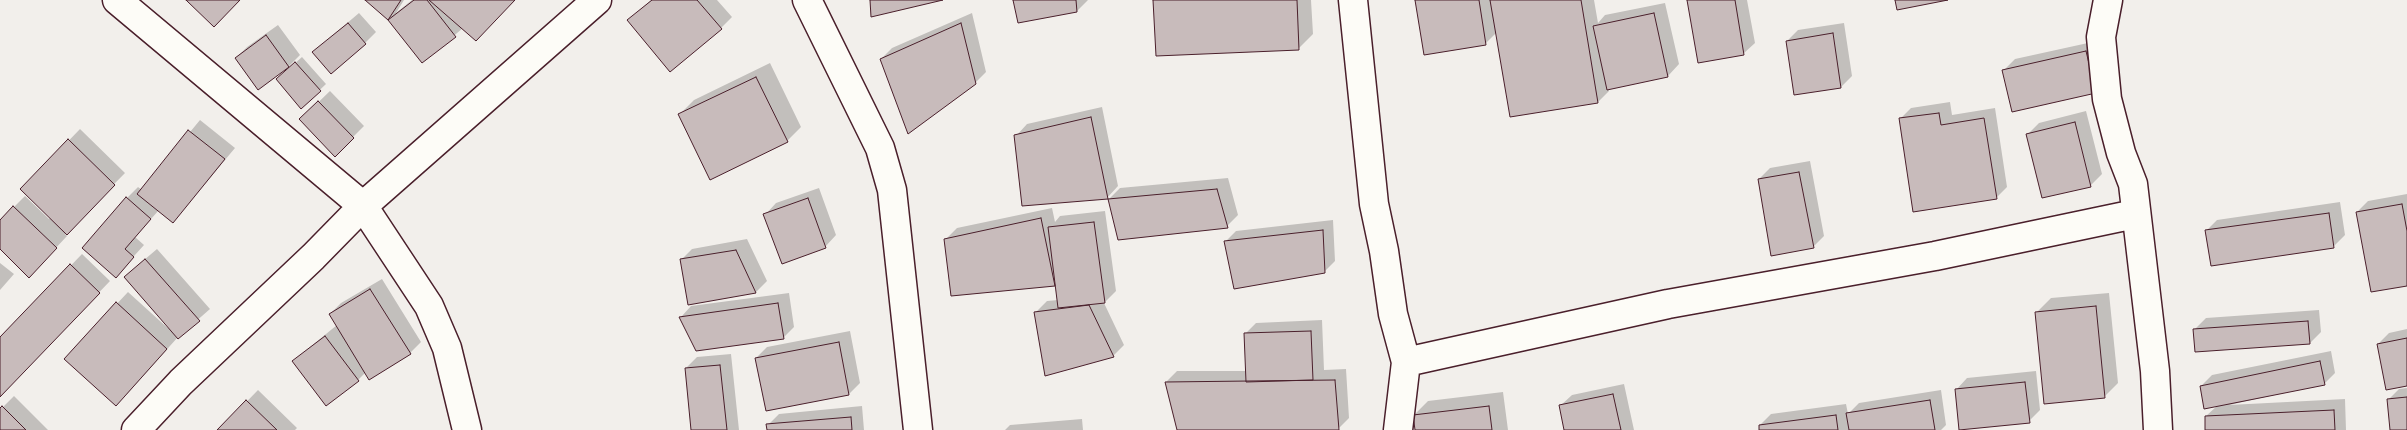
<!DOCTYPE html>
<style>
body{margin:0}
canvas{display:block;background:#f2efeb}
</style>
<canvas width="2407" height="430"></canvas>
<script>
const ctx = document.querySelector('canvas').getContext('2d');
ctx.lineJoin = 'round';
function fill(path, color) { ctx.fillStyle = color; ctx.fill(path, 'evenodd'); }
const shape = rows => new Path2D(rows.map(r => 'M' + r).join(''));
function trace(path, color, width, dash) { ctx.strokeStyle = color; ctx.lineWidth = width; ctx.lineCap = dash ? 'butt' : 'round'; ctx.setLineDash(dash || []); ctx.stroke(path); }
fill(shape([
 [366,0,404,0,396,13,412,0,514,0,463,28,423,62,389,19],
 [651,0,717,0,732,17,721,28,629,20],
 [1014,0,1088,0,1077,11],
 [1154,0,1311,0,1313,34,1299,48],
 [1416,0,1594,0,1598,23,1605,15,1665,3,1679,64,1668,76,1608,88,1609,91,1598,102,1497,32,1485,44],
 [1688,0,1747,0,1755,43,1743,54],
 [359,13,376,32,365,43,325,42],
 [972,13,986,72,975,83,881,59,892,48],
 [1844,23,1852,76,1841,87,1787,41,1798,30],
 [278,25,300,55,289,66,258,88,236,58,247,47],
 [2097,41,2106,81,2004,70,2015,59],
 [302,57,326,84,302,107,283,74],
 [770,63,801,127,787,141,680,114,694,100],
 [330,91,364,126,335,155,301,119],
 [1950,102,1952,115,1995,108,2007,187,1996,198,1900,119,1911,108],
 [1102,107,1118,186,1107,198,1016,136,1027,124],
 [2086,111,2102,174,2090,186,2028,134,2039,123],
 [200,120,235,148,173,222,159,210,135,237,144,245,116,276,127,198,138,187,142,190],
 [80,129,125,173,65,234,67,236,40,265,0,247,0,221,25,196,49,219,51,217,22,189],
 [1810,161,1824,236,1813,247,1759,179,1770,168],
 [1228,178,1238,215,1227,226,1109,199,1120,188],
 [819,188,836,235,825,247,765,215,776,203],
 [2407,194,2407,285,2357,212,2368,201],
 [2340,202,2345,235,2334,246,2206,231,2217,220],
 [1052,208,1055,222,1060,216,1105,211,1116,291,1104,303,1124,345,1113,356,1036,312,1047,301,1058,300,1056,285,952,295,946,239,957,228],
 [1333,220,1335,261,1324,272,1225,242,1236,231],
 [747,239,767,281,756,292,689,303,681,260,692,249],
 [157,249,210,309,178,337,127,394,65,359,128,292,171,331,172,330,137,266],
 [82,254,110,281,0,396,0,339],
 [0,263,14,274,0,290],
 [382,279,421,342,410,353,366,372,358,380,293,361,337,325,330,314,341,303],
 [789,293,794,327,783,338,681,317,691,306],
 [2109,293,2118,383,2104,397,2037,312,2051,298],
 [2319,310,2321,332,2310,343,2195,329,2206,318],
 [1322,320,1324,370,1346,369,1349,418,1338,429,1178,430,1166,382,1177,371,1247,371,1245,334,1256,323],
 [2407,329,2407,385,2378,344,2389,333],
 [850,331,860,383,849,394,767,409,756,358,767,347],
 [2331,351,2335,373,2324,384,2229,405,2345,399,2346,430,2207,430,2206,416,2217,406,2201,386,2212,375],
 [731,354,739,430,692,430,686,368,697,357],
 [2036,371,2040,410,2029,421,1956,390,1967,378],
 [1624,384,1634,430,1566,430,1560,406,1572,395],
 [2407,388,2407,430,2391,430,2388,400,2399,389],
 [258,390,297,428,295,430,219,430],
 [1941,390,1946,425,1941,430,1761,430,1760,425,1771,414,1846,404,1848,414,1859,403],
 [1503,392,1508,430,1416,430,1414,415,1428,401],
 [14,396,48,430,0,430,0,410],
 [862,406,864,430,768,430,768,425,779,414],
 [1082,419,1083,430,1005,430,1010,425]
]), '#0003');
const building = shape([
 [186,0,240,0,214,27,186,0],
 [365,0,401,0,388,20,365,0],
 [414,0,427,0,456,37,422,63,388,20,414,0],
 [429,0,515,0,476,41,429,0],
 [652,0,697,0,722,29,670,72,627,20,652,0],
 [870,0,943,0,871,17,870,0],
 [1013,0,1076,0,1077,12,1018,23,1013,0],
 [1153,0,1297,0,1299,50,1156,56,1153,0],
 [1415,0,1479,0,1486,45,1424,55,1415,0],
 [1490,0,1581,0,1598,103,1510,117,1490,0],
 [1687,0,1735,0,1744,55,1698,63,1687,0],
 [1895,0,1948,0,1897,10,1895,0],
 [1654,13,1668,77,1607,90,1593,26,1654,13],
 [348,23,366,44,331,74,312,52,348,23],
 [961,23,976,84,908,134,880,59,961,23],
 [1833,33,1841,88,1794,95,1786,41,1833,33],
 [266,35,289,67,258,90,235,58,266,35],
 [2086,51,2096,93,2012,112,2002,70,2086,51],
 [295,62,321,91,301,109,276,79,295,62],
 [756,77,788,142,710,180,678,114,756,77],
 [318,101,354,138,335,157,299,119,318,101],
 [1939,113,1941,125,1984,118,1997,199,1913,212,1899,118,1939,113],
 [1091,117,1108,199,1022,206,1014,135,1091,117],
 [2075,122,2091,187,2042,198,2026,134,2075,122],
 [188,130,225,159,173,223,137,194,188,130],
 [68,139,115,185,67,235,20,189,68,139],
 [1799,172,1814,248,1771,256,1758,179,1799,172],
 [1217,189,1228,228,1118,240,1108,199,1217,189],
 [126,197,151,219,125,249,134,257,116,278,82,248,126,197],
 [808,198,826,248,782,264,763,214,808,198],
 [2402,204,2407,231,2407,286,2371,292,2356,212,2402,204],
 [13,206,57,248,29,278,0,249,0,220,13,206],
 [2329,213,2334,248,2211,266,2205,230,2329,213],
 [1041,218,1055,286,951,296,944,239,1041,218],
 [1094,222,1105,303,1058,308,1048,227,1094,222],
 [1323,230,1325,273,1234,289,1224,241,1323,230],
 [736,250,756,293,688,305,680,259,736,250],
 [145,259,200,321,178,339,124,277,145,259],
 [70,264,100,293,0,397,0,337,70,264],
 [370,289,411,354,369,380,329,314,370,289],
 [116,302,167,349,116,406,64,359,116,302],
 [778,303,784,339,696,351,679,317,778,303],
 [1089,305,1114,357,1045,376,1034,312,1089,305],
 [2096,306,2105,398,2044,404,2035,312,2096,306],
 [2308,321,2310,344,2195,352,2193,329,2308,321],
 [1311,331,1313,380,1246,382,1244,333,1311,331],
 [325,336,359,381,326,406,292,361,325,336],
 [2407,338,2407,386,2386,390,2377,344,2407,338],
 [839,342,849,395,766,411,755,358,839,342],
 [2320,361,2325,385,2204,409,2200,386,2320,361],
 [720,365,727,430,691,430,685,368,720,365],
 [1335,380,1339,430,1177,430,1165,382,1335,380],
 [2025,382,2030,423,1959,430,1955,389,2025,382],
 [1613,394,1621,430,1564,430,1559,405,1613,394],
 [2407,397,2407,430,2390,430,2387,399,2407,397],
 [246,400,277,430,217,430,246,400],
 [1930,400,1935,430,1849,430,1846,413,1930,400],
 [2,406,26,430,0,430,0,408,2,406],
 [1489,406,1492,430,1415,430,1413,415,1489,406],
 [2334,410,2335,430,2205,430,2205,416,2334,410],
 [1836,415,1838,430,1759,430,1759,425,1836,415],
 [851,417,852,430,767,430,766,424,851,417]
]);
fill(building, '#c8bbbb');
trace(building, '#4a1f2b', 1);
const street = shape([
 [117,0,363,206,429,306,447,348,467,430],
 [807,0,880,148,892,190,918,430],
 [1353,0,1374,204,1384,251,1393,314,1406,362,1398,430],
 [2108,0,2101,37,2107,99,2121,153,2133,184,2155,371,2158,430],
 [1406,362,1668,304,1935,256,2135,214],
 [136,430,181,382,313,257,363,206,597,0]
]);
trace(street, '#4a1f2b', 31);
trace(street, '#fdfcf7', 28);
</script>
